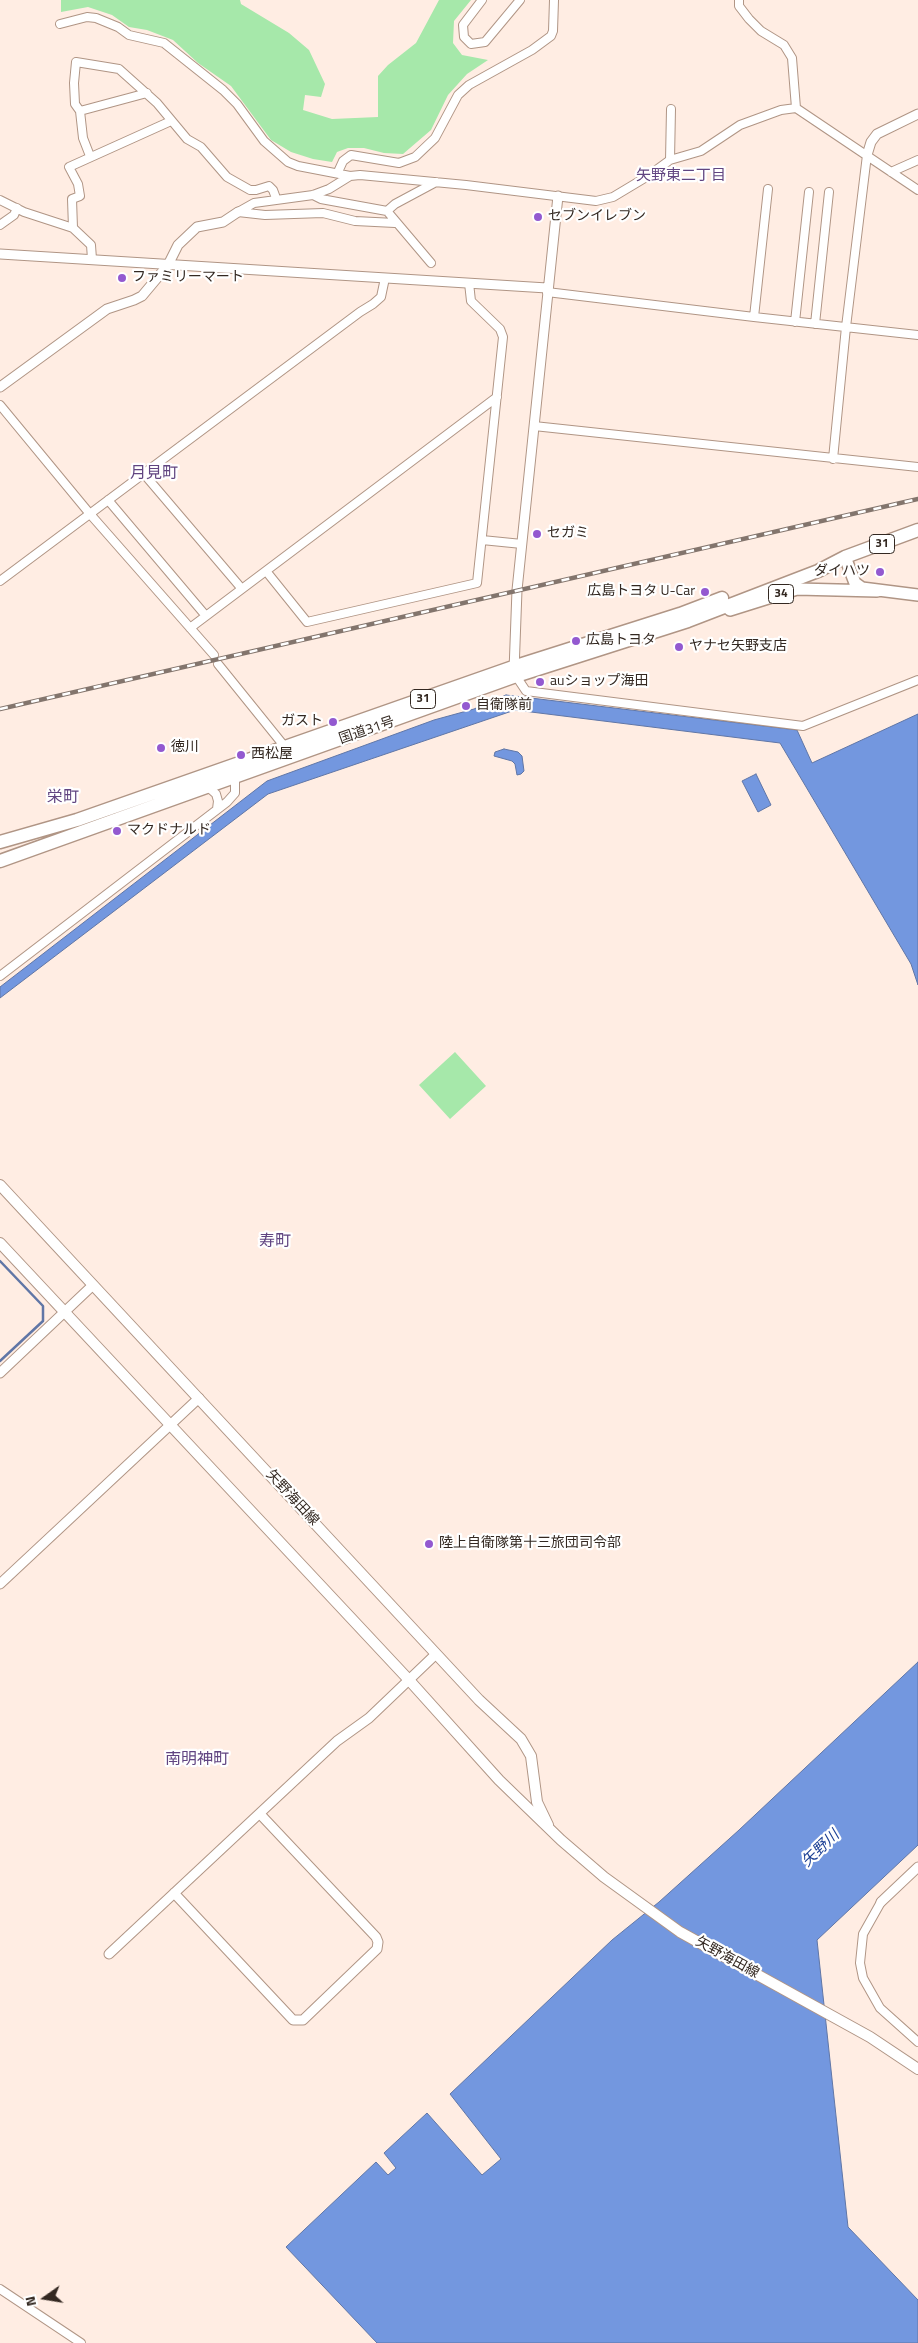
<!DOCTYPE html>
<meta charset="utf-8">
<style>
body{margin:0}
#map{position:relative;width:918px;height:2343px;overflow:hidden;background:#ffede3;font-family:"Titillium Web",sans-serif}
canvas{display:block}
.north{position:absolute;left:20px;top:2273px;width:50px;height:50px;-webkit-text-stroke:4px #fff;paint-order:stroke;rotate:257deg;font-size:14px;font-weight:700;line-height:20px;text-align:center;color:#332821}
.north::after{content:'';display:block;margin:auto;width:18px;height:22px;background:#332821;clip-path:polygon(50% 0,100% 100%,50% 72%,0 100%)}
</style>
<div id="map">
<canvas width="918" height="2343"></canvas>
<div class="north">N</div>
</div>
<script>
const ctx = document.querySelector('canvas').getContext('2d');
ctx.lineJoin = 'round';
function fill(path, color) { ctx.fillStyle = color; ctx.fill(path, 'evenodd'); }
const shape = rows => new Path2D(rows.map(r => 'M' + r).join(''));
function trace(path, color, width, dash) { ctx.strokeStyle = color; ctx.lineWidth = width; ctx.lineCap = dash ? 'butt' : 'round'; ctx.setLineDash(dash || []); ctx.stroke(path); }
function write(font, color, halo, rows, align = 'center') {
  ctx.font = font + ' "Titillium Web","Noto Sans JP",sans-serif'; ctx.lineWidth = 4.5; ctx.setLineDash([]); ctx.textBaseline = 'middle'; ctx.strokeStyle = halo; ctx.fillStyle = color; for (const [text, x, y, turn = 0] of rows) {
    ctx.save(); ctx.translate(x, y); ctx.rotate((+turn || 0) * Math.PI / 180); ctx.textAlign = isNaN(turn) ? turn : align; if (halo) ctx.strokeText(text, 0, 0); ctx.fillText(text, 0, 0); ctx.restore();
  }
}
fill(shape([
 [61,0,240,0,241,4,289,33,309,50,325,84,321,97,305,95,303,110,332,119,378,117,378,76,388,65,416,43,439,0,471,0,454,21,453,43,462,55,488,60,467,74,448,95,431,130,403,154,384,153,364,148,348,148,337,152,332,162,313,159,291,152,271,140,231,86,198,63,173,40,147,30,129,27,112,15,88,7,61,12],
 [455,1052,486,1086,450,1119,419,1085]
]), '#a6e8aa');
const water = shape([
 [506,695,797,730,812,763,918,714,918,985,911,964,780,743,515,710,268,794,0,998,0,987,267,781,434,720,474,709,506,695],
 [504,749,518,752,522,756,524,771,521,774,517,775,515,764,512,761,494,756,495,752,504,749],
 [756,774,771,805,758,812,742,781,756,774],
 [918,1662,918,1845,817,1940,848,2227,918,2300,918,2343,377,2343,286,2247,376,2162,388,2175,396,2168,384,2153,427,2113,482,2175,501,2159,450,2094,612,1940,659,1902,739,1830,918,1662]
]);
fill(water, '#7397df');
trace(water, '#6076a6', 1);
trace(shape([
 [0,1261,43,1306,43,1321,0,1361]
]), '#6076a6', 2.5);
const minor = shape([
 [482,0,463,25,464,37,471,44,485,42,520,0],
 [739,0,739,6,749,19,761,31,784,45,792,58,796,108],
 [60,24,87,17,96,18,118,27,129,35,164,43,223,90,237,104,264,141,288,162,298,166,350,176],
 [80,111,147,93],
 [90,156,83,138,80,111,75,104,74,83,76,62,119,69,157,103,187,139,201,147,227,177,250,190,256,190,269,186,273,190,276,198],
 [670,160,671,109],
 [338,172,343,161,351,155,399,163,415,157,435,138,458,95,469,85,532,50,551,36,553,31,554,0],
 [891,172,918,160],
 [313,195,321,199,387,211,431,263],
 [0,200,24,212,73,228,91,245,92,259],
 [387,211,395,204,436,182],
 [238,212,254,203,313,195,329,189,350,176,360,175,466,185,596,201,613,197,648,176,670,160,701,151,740,125,781,110,796,108,918,190],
 [238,212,265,215,323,213,355,221,395,223],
 [0,225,14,215,17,208],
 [73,228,72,199,80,196,78,184,69,167,171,121],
 [547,292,754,317,918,335],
 [754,317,768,189],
 [795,322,809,192],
 [815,324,829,192],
 [0,405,90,514,214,655],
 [534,426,918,467],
 [833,459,846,327,867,155],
 [144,474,242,589],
 [108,500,206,616],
 [482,540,522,544],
 [266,571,307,622,477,583,503,337,500,329,471,301,469,283],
 [0,581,360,312,373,304,381,297,385,278],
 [190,628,497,397],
 [218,664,285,747],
 [516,676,526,691,803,726,918,680],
 [207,786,216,794,218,801,217,809],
 [0,976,227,802,235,793,235,774],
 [881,1902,863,1934,860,1963,863,1978,880,2008,918,2042],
 [0,2289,81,2343]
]);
const tertiary = shape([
 [867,155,871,142,877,134,918,114],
 [0,254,547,288],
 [0,387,107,309,134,300,142,296,168,265,178,245,197,227,223,222,238,212],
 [514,671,517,590,558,196],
 [0,1373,93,1285],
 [0,1584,199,1398],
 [174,1893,293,2020,303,2020,377,1949,378,1942,376,1937,260,1814],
 [881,1902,918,1867],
 [109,1954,337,1741,369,1718,436,1654]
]);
const secondary = shape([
 [0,1185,479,1700,521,1739,531,1756,537,1802,548,1825],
 [0,1243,409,1680,499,1780,561,1840,604,1877,680,1932,870,2037,918,2069]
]);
const primary = shape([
 [845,557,855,583,862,588,918,595],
 [730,610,797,589,877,591]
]);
const trunk = shape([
 [0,842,77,820,513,667,680,614,722,598],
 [0,861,516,676,688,621,818,571,845,557,918,530]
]);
trace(minor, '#b09585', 10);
trace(tertiary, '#b09585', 11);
trace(secondary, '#b09585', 12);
trace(primary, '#b09585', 14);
trace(trunk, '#b09585', 15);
trace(minor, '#fff', 8);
trace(tertiary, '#fff', 9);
trace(secondary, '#fff', 10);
trace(primary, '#fff', 11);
trace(trunk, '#fff', 12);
const rail = shape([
 [0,709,918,499]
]);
trace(rail, '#83756d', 4.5);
trace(rail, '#fff', 2.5, [8]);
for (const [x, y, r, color] of [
 [538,217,5,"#9359d0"],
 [122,278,5,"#9359d0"],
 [537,534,5,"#9359d0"],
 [880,572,5,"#9359d0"],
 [705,592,5,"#9359d0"],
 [576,641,5,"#9359d0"],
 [679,647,5,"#9359d0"],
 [540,682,5,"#9359d0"],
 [466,706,5,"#9359d0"],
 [333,722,5,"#9359d0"],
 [161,748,5,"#9359d0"],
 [241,755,5,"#9359d0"],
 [117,831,5,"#9359d0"],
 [429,1544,5,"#9359d0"]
]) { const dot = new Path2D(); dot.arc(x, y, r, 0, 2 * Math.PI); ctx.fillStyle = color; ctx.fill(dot); trace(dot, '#fff', 2); }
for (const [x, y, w] of [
 [882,544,25],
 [781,594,25],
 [423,699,25]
]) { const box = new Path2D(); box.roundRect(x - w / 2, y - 9.5, w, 19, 4); ctx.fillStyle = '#fff'; ctx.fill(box); trace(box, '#332821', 1); }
write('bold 12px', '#332821', null, [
 ["31",882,544],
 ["34",781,594],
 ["31",423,699]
]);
write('14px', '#332821', '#fff', [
 ["セブンイレブン",548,217],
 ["ファミリーマート",132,278],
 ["セガミ",547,534],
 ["ダイハツ",870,572,"right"],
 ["広島トヨタ U-Car",695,592,"right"],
 ["広島トヨタ",586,641],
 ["ヤナセ矢野支店",689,647],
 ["auショップ海田",550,682],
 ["自衛隊前",476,706],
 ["ガスト",323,722,"right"],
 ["徳川",171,748],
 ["西松屋",251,755],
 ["マクドナルド",127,831],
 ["陸上自衛隊第十三旅団司令部",439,1544]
], 'left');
write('14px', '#332821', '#fff', [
 ["国道31号",367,731,-19],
 ["矢野海田線",292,1498,47],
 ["矢野海田線",727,1958,29]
]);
write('15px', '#614581', '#fff', [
 ["矢野東二丁目",681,176]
]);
write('italic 15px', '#1c4095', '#fff', [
 ["矢野川",821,1849,-44]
]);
write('16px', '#614581', '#fff', [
 ["月見町",154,474],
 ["栄町",63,798],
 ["寿町",275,1242],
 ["南明神町",197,1760]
]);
</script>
